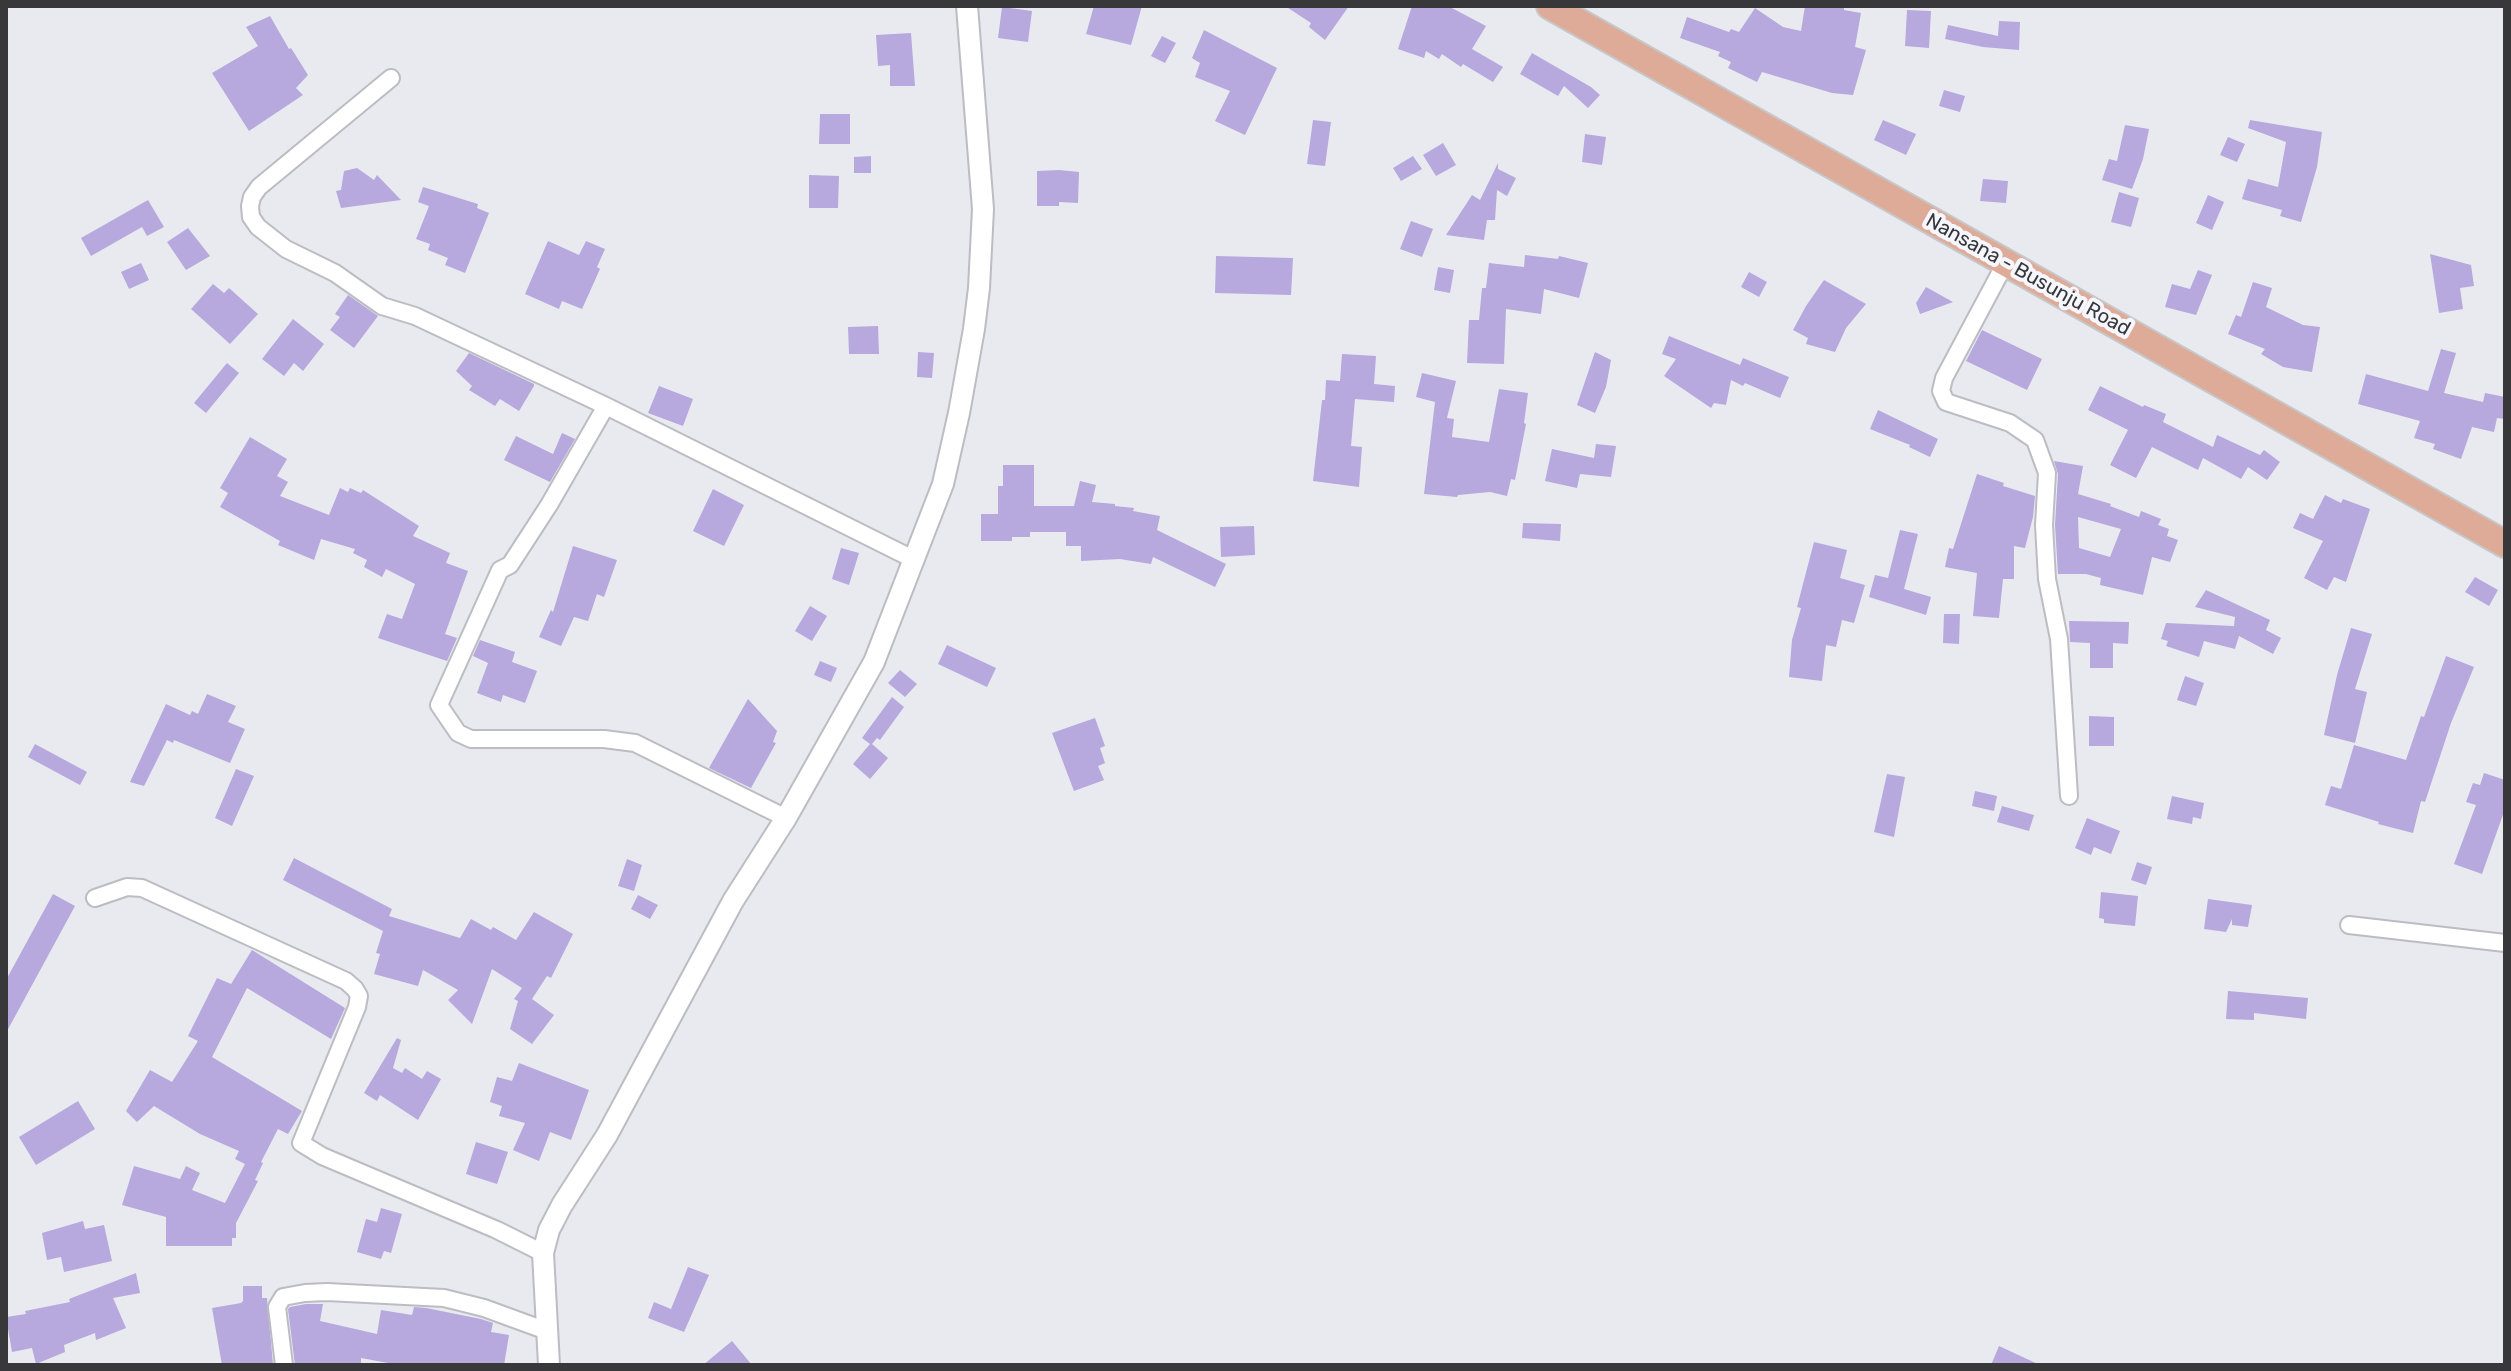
<!DOCTYPE html>
<style>
body{margin:0}
#map{position:relative;width:2511px;height:1371px;overflow:hidden;background:#e9eaf0;font-family:Rubik,sans-serif}
canvas{display:block}
.frame{position:absolute;inset:0;border:8px solid #38383a;pointer-events:none}
</style>
<div id="map">
<canvas width="2511" height="1371"></canvas>
<div class="frame"></div>
</div>
<script>
const ctx = document.querySelector('canvas').getContext('2d');
ctx.lineJoin = 'round';
function fill(path, color) { ctx.fillStyle = color; ctx.fill(path, 'evenodd'); }
const shape = rows => new Path2D(rows.map(r => 'M' + r).join(''));
function trace(path, color, width, dash) { ctx.strokeStyle = color; ctx.lineWidth = width; ctx.lineCap = dash ? 'butt' : 'round'; ctx.setLineDash(dash || []); ctx.stroke(path); }
function write(font, color, halo, rows, align = 'center') {
  ctx.font = font + ' Rubik,sans-serif'; ctx.lineWidth = 8; ctx.setLineDash([]); ctx.textBaseline = 'middle'; ctx.strokeStyle = halo; ctx.fillStyle = color; for (const [text, x, y, turn = 0] of rows) {
    ctx.save(); ctx.translate(x, y); ctx.rotate((+turn || 0) * Math.PI / 180); ctx.textAlign = isNaN(turn) ? turn : align; if (halo) ctx.strokeText(text, 0, 0); ctx.fillText(text, 0, 0); ctx.restore();
  }
}
fill(shape([
 [1094,6,1142,6,1131,45,1086,34],
 [1285,6,1349,6,1325,40,1309,27,1311,23],
 [1412,6,1448,6,1486,26,1472,49,1503,67,1493,82,1463,64,1461,67,1442,54,1439,59,1426,51,1424,58,1398,49],
 [1805,6,1844,6,1844,10,1861,13,1855,47,1866,50,1853,95,1832,93,1762,72,1757,82,1728,68,1731,62,1718,56,1720,52,1680,38,1687,17,1729,32,1731,29,1739,32,1755,8,1783,27,1801,31],
 [1002,7,1032,11,1028,42,998,38],
 [1907,10,1931,11,1929,48,1905,46],
 [270,16,289,49,291,48,308,75,296,88,303,95,249,131,212,73,258,46,246,27],
 [1999,21,2020,22,2019,50,1983,47,1945,39,1948,25,1998,36],
 [1204,30,1277,68,1245,135,1215,121,1230,91,1195,77,1200,63,1192,58],
 [911,33,915,86,890,86,890,65,878,66,876,35],
 [1162,36,1176,43,1165,63,1151,56],
 [1532,53,1591,87,1600,95,1588,108,1564,86,1558,96,1520,74],
 [1944,90,1965,96,1960,112,1939,106],
 [820,114,850,114,850,144,819,144],
 [1313,120,1331,122,1325,166,1307,164],
 [1883,120,1916,134,1906,155,1874,140],
 [2250,120,2322,132,2317,167,2301,222,2280,216,2282,210,2242,199,2248,179,2278,187,2286,142,2248,128],
 [2125,125,2149,129,2143,159,2132,189,2102,180,2109,159,2117,161],
 [1585,134,1606,137,1602,165,1582,162],
 [2228,137,2245,144,2237,162,2220,155],
 [1443,143,1456,165,1436,176,1423,155],
 [871,156,871,173,854,173,854,157],
 [1413,156,1422,169,1401,181,1393,168],
 [1498,163,1498,169,1516,178,1507,196,1497,190,1495,220,1487,220,1484,240,1446,235,1472,195,1480,200],
 [357,168,374,180,377,175,401,200,341,208,336,191,341,190,344,171],
 [1059,170,1079,172,1078,203,1059,202,1059,206,1037,206,1037,171],
 [809,175,839,176,838,208,809,208],
 [1983,179,2008,181,2006,203,1980,201],
 [423,187,478,204,477,208,489,213,465,273,445,265,448,258,428,250,430,244,416,239,429,206,418,202],
 [2119,192,2139,198,2131,227,2111,222],
 [2208,195,2224,202,2212,230,2196,223],
 [148,200,164,227,147,236,142,227,91,256,81,238],
 [1411,221,1433,229,1422,257,1400,249],
 [188,228,210,256,186,270,167,242],
 [548,241,579,255,586,241,605,249,597,267,600,269,582,309,562,301,559,309,525,294],
 [2430,254,2471,265,2474,286,2460,288,2463,309,2439,313],
 [1525,255,1558,259,1559,256,1588,263,1579,298,1544,289,1541,314,1506,309,1504,364,1467,363,1469,320,1479,320,1482,288,1486,288,1489,263,1524,267],
 [1216,256,1293,258,1291,295,1215,293],
 [141,263,149,280,129,289,121,272],
 [1438,267,1454,270,1450,293,1434,290],
 [2198,270,2212,275,2196,315,2165,307,2172,284,2190,289],
 [1749,272,1767,282,1759,297,1741,287],
 [1824,280,1866,304,1846,328,1835,352,1806,344,1808,338,1793,330,1806,306],
 [2253,282,2272,288,2266,307,2303,325,2320,327,2312,372,2283,367,2261,354,2265,349,2228,334,2236,315,2241,317],
 [213,284,224,293,229,288,258,314,230,344,191,309],
 [1926,287,1953,302,1920,314,1916,303],
 [348,295,378,316,354,348,330,330,340,317,335,314],
 [293,319,324,344,303,371,294,363,284,376,262,359],
 [878,326,879,354,849,354,848,327],
 [1982,330,2042,359,2027,390,1966,361],
 [1669,336,1740,365,1743,358,1789,377,1780,398,1745,383,1743,386,1731,380,1726,405,1714,403,1711,408,1664,376,1676,359,1662,354],
 [2441,349,2456,353,2444,393,2483,402,2485,393,2505,397,2505,419,2497,418,2494,432,2472,427,2461,459,2433,449,2435,444,2414,438,2420,421,2358,404,2366,374,2428,391],
 [918,352,934,353,932,378,917,377],
 [1595,352,1611,360,1606,387,1595,413,1577,405],
 [469,353,534,384,534,386,519,411,500,399,495,406,469,390,472,386,456,371],
 [1342,354,1376,356,1374,384,1395,386,1394,402,1355,399,1351,446,1362,447,1359,487,1313,481,1322,400,1325,400,1326,380,1340,381],
 [227,363,239,373,206,413,194,403],
 [1422,373,1456,381,1447,418,1454,419,1452,437,1489,442,1499,389,1528,393,1524,423,1526,424,1515,480,1511,479,1507,496,1490,492,1458,495,1457,497,1424,494,1435,402,1416,397],
 [659,386,693,399,683,426,648,413],
 [2100,386,2143,407,2144,405,2166,414,2163,422,2213,447,2217,435,2260,455,2264,450,2280,462,2267,480,2248,467,2241,479,2203,458,2198,470,2152,447,2136,478,2110,465,2128,430,2088,410],
 [1878,410,1938,439,1930,457,1909,447,1910,445,1870,429],
 [562,433,575,439,550,482,504,460,516,436,553,454],
 [250,437,287,459,277,476,288,482,280,496,329,515,340,488,348,492,350,488,361,493,363,490,419,526,413,536,450,553,446,563,468,571,445,634,457,638,447,661,378,638,387,614,402,619,415,584,386,569,382,577,364,567,367,560,353,553,355,549,321,539,314,560,278,545,280,541,220,507,228,493,220,488],
 [1596,444,1616,446,1611,477,1580,474,1577,488,1545,481,1552,449,1594,458],
 [2054,461,2083,466,2078,494,2111,504,2110,506,2139,517,2141,511,2161,519,2158,525,2169,529,2167,536,2178,540,2170,562,2152,557,2143,595,2100,585,2101,578,2086,574,2058,574,2055,525,2058,474],
 [2078,517,2121,529,2110,557,2079,548],
 [1003,465,1034,465,1034,506,1074,506,1080,481,1096,485,1092,502,1115,504,1115,506,1134,508,1133,511,1160,516,1157,530,1226,564,1215,587,1153,557,1151,564,1120,559,1081,561,1081,546,1066,546,1066,532,1030,532,1030,537,1012,537,1012,541,981,541,981,514,998,514,998,486,1003,486],
 [1977,474,2004,483,2003,486,2035,496,2033,517,2025,548,2014,546,2014,579,2003,579,1999,618,1973,616,1977,573,1945,567,1949,548,1953,549],
 [713,489,744,505,724,546,693,531],
 [2325,495,2341,503,2343,499,2370,509,2346,582,2334,577,2327,590,2304,578,2323,541,2293,528,2300,513,2313,519],
 [1523,523,1561,524,1560,541,1522,538],
 [1254,526,1255,555,1221,557,1220,527],
 [1900,530,1918,534,1904,589,1931,597,1926,615,1869,597,1875,575,1888,578],
 [1814,542,1847,550,1840,578,1865,585,1854,623,1842,620,1836,647,1826,645,1822,681,1789,677,1792,640,1801,608,1797,607],
 [573,546,617,560,604,597,597,594,588,621,574,617,561,646,539,637,551,610,553,612],
 [841,548,859,553,849,585,832,579],
 [2475,577,2498,590,2489,606,2465,592],
 [2206,590,2270,620,2266,630,2281,638,2273,654,2239,636,2235,649,2204,641,2199,657,2166,646,2168,641,2161,639,2166,623,2234,626,2235,617,2195,607],
 [810,606,827,616,812,641,795,631],
 [1944,614,1960,614,1959,644,1943,643],
 [2069,621,2129,622,2128,644,2113,643,2113,668,2090,668,2090,643,2070,642],
 [2351,628,2372,634,2355,689,2367,692,2355,743,2324,735,2337,675],
 [480,640,515,652,512,662,537,671,525,703,503,695,501,702,477,693,488,663,473,656],
 [947,645,996,668,987,687,938,664],
 [2446,656,2474,667,2451,723,2425,802,2421,801,2413,833,2378,824,2379,822,2325,805,2331,786,2341,789,2354,745,2406,760,2421,716,2424,717],
 [820,661,837,668,831,682,814,675],
 [900,670,917,684,905,697,888,683],
 [2185,676,2204,683,2196,706,2177,700],
 [207,694,236,706,228,722,245,729,230,763,174,740,173,743,167,740,144,786,130,782,166,704,190,715,192,711,198,714],
 [892,697,904,707,880,740,877,738,872,744,888,758,870,779,853,764,870,744,862,738],
 [748,699,777,731,773,742,776,743,751,788,709,768],
 [2089,716,2114,717,2114,746,2089,746],
 [1095,718,1105,746,1100,748,1105,763,1098,766,1104,780,1074,791,1052,733],
 [35,744,87,772,80,785,28,757],
 [236,769,254,776,232,826,215,818],
 [2484,773,2505,780,2505,809,2482,874,2454,864,2476,805,2466,802,2473,783,2480,785],
 [1887,774,1905,777,1894,837,1874,832],
 [1975,791,1997,796,1994,811,1972,806],
 [2172,796,2204,803,2201,819,2193,817,2192,824,2167,819],
 [2002,806,2034,815,2029,831,1997,822],
 [2087,818,2120,831,2111,854,2094,847,2091,855,2075,848],
 [294,858,392,909,389,916,460,938,471,919,491,930,493,927,516,940,534,912,573,934,551,978,547,976,532,999,554,1015,532,1044,510,1029,518,1001,514,999,522,988,492,969,472,1024,448,1000,458,990,423,970,418,986,374,974,380,954,376,953,383,931,283,880],
 [627,859,642,865,634,891,618,886],
 [2137,862,2152,867,2146,885,2131,880],
 [2101,892,2138,896,2135,926,2104,923,2104,919,2099,918],
 [53,894,75,906,6,1033,6,980],
 [638,895,658,905,650,919,631,909],
 [2208,899,2252,905,2248,927,2232,925,2232,919,2226,932,2204,929],
 [252,950,345,1008,331,1039,247,988,212,1057,302,1111,288,1134,278,1129,261,1162,263,1163,255,1180,258,1181,236,1223,236,1238,232,1238,232,1246,166,1246,166,1217,122,1205,134,1166,180,1179,186,1166,200,1173,192,1190,225,1203,245,1164,235,1159,239,1151,200,1134,154,1106,137,1122,126,1111,150,1070,172,1082,198,1041,188,1036,217,978,231,984],
 [2228,991,2308,998,2306,1019,2254,1013,2254,1020,2226,1019],
 [397,1038,401,1040,393,1068,402,1073,405,1068,422,1079,427,1071,441,1079,418,1120,380,1095,377,1101,364,1093],
 [519,1063,589,1090,571,1140,550,1132,539,1161,513,1150,525,1123,499,1116,502,1106,490,1102,497,1077,512,1081],
 [78,1101,95,1129,36,1165,19,1137],
 [476,1142,508,1152,497,1184,466,1174],
 [381,1208,402,1214,391,1253,384,1251,381,1259,357,1252,366,1219,377,1222],
 [83,1221,85,1229,104,1225,112,1261,64,1272,61,1257,47,1260,42,1233],
 [688,1267,709,1275,684,1332,648,1318,654,1302,671,1309],
 [136,1273,140,1293,113,1298,126,1328,96,1340,95,1333,64,1345,65,1352,36,1364,32,1348,12,1352,6,1317,26,1314,25,1311,70,1302,69,1299],
 [243,1286,262,1286,262,1298,267,1298,273,1365,222,1365,212,1308,241,1303,243,1301],
 [306,1304,323,1304,320,1321,377,1334,381,1310,412,1315,414,1307,426,1308,481,1319,493,1323,491,1332,509,1335,504,1365,479,1363,479,1365,399,1365,361,1358,361,1365,295,1365,288,1309,290,1307],
 [732,1341,752,1365,703,1365],
 [1999,1346,2040,1365,1991,1365]
]), '#b7a8dd');
const minor = shape([
 [391,78,259,187,252,197,250,206,251,217,258,227,286,249,335,273,382,306,415,316,606,406,915,560],
 [2006,262,1944,378,1941,391,1946,402,2010,423,2035,440,2047,473,2044,525,2047,579,2059,639,2069,796],
 [606,406,549,505,510,565,500,570,439,705,458,733,471,739,604,739,635,743,786,818],
 [95,898,127,887,142,888,346,981,355,989,359,996,357,1007,301,1143,322,1156,497,1230,543,1253],
 [2349,925,2505,943],
 [284,1365,277,1307,283,1297,305,1293,327,1292,444,1298,484,1308,547,1331]
]);
const tertiary = shape([
 [549,1365,543,1253,549,1230,562,1205,607,1135,733,901,786,818,874,662,943,484,959,413,974,329,979,288,983,209,967,6]
]);
const primary = shape([
 [1550,6,2505,544]
]);
trace(minor, '#bcbcc3', 20);
trace(tertiary, '#bcbcc3', 24);
trace(primary, '#c7c7c8', 30);
trace(minor, '#fff', 16);
trace(tertiary, '#fff', 20);
trace(primary, '#ddab98', 26);
write('20px', '#38383a', '#f6f7fe', [
 ["Nansana - Busunju Road",2028,275,29]
]);
</script>
